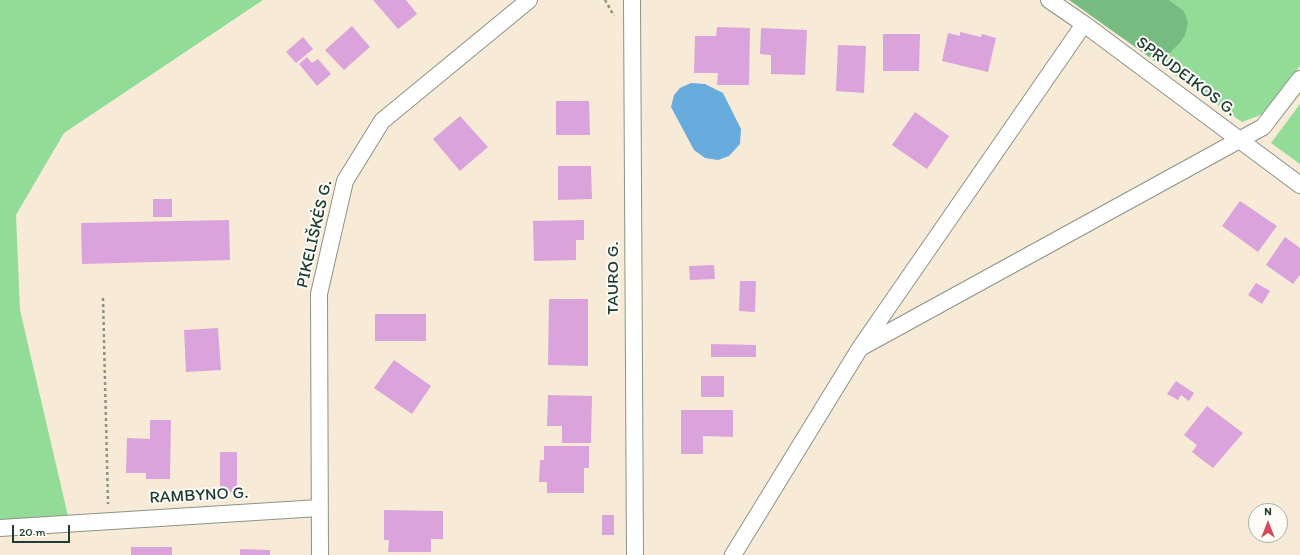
<!DOCTYPE html>
<meta charset="utf-8">
<style>
body{margin:0}
#map{position:relative;width:1300px;height:555px;overflow:hidden;background:#f7ead7;font-family:Itim,sans-serif}
canvas{display:block}
.north{position:absolute;left:1248px;top:503px;width:40px;height:40px;box-sizing:border-box;background:#fdfcf7;border:1px solid #a4b0a9;border-radius:50%;rotate:0deg;font-size:11px;font-weight:700;line-height:16px;text-align:center;color:#1f3d34}
.north::after{content:'';display:block;margin:auto;width:14px;height:18px;background:#d1495b;clip-path:polygon(50% 0,100% 100%,50% 72%,0 100%)}
.scale{position:absolute;left:12px;top:525px;width:58px;height:18px;box-sizing:border-box;border:2px solid #1f3d34;border-top:0;padding-left:5px;font-size:12px;line-height:14px;white-space:nowrap;color:#1f3d34;-webkit-text-stroke:3px #fdfcf7;paint-order:stroke}
</style>
<div id="map">
<canvas width="1300" height="555"></canvas>
<div class="north">N</div>
<div class="scale">20 m</div>
</div>
<script>
const ctx = document.querySelector('canvas').getContext('2d');
ctx.lineJoin = 'round';
function fill(path, color) { ctx.fillStyle = color; ctx.fill(path, 'evenodd'); }
const shape = rows => new Path2D(rows.map(r => 'M' + r).join(''));
function trace(path, color, width, dash) { ctx.strokeStyle = color; ctx.lineWidth = width; ctx.lineCap = dash ? 'butt' : 'round'; ctx.setLineDash(dash || []); ctx.stroke(path); }
function write(font, color, halo, rows, align = 'center') {
  ctx.font = font + ' Itim,sans-serif'; ctx.lineWidth = 4; ctx.setLineDash([]); ctx.textBaseline = 'middle'; ctx.strokeStyle = halo; ctx.fillStyle = color; for (const [text, x, y, turn = 0] of rows) {
    ctx.save(); ctx.translate(x, y); ctx.rotate((+turn || 0) * Math.PI / 180); ctx.textAlign = isNaN(turn) ? turn : align; if (halo) ctx.strokeText(text, 0, 0); ctx.fillText(text, 0, 0); ctx.restore();
  }
}
fill(shape([
 [0,0,263,0,64,133,16,215,20,310,68,516,0,520],
 [1169,0,1300,0,1300,66,1263,114,1242,122,1159,64,1180,43,1183,10],
 [1300,104,1300,164,1271,143]
]), '#93dc98');
fill(shape([
 [1069,0,1169,0,1183,10,1188,22,1185,35,1180,43,1159,64]
]), '#76bc80');
fill(shape([
 [691,83,705,84,723,93,741,129,740,144,729,156,718,160,705,158,694,150,671,107,674,95,680,88]
]), '#68acde');
fill(shape([
 [373,0,406,0,417,14,398,29],
 [352,26,370,47,344,70,325,50],
 [717,27,750,28,749,85,717,85,718,73,694,73,695,36,716,36],
 [761,28,807,30,805,75,771,74,771,55,760,54],
 [960,32,981,37,982,34,996,38,988,72,942,61,948,33,960,36],
 [883,34,920,34,919,71,883,71],
 [303,37,313,49,296,63,286,52],
 [838,45,866,46,864,93,836,91],
 [307,57,312,63,318,59,331,74,317,86,299,64],
 [556,101,589,101,590,135,556,135],
 [915,112,949,136,927,169,892,145],
 [460,116,488,147,460,171,433,139],
 [558,166,591,166,592,199,558,200],
 [153,199,172,199,172,217,153,217],
 [1240,201,1277,226,1258,252,1222,226],
 [229,220,230,260,82,264,81,223],
 [584,220,584,240,576,240,576,260,534,261,533,221],
 [1285,237,1300,248,1300,275,1293,284,1266,265],
 [714,265,715,279,690,280,689,266],
 [740,281,756,281,755,312,739,311],
 [1256,283,1270,291,1262,304,1248,295],
 [549,299,588,299,588,366,548,365],
 [375,314,426,314,426,341,375,341],
 [218,328,221,370,186,372,184,330],
 [711,344,756,345,756,357,711,357],
 [394,360,431,386,412,414,374,388],
 [701,376,724,376,724,397,701,397],
 [1176,381,1194,393,1189,401,1181,395,1178,400,1167,394],
 [548,395,592,396,591,443,562,443,562,426,547,426],
 [1207,406,1243,433,1213,468,1192,452,1197,445,1184,435],
 [681,410,733,410,733,437,703,436,703,454,681,454],
 [150,420,171,420,170,479,146,479,146,473,126,473,127,438,150,439],
 [544,446,589,446,589,468,584,468,584,493,547,493,547,482,539,482,540,460,544,460],
 [220,452,237,452,237,492,220,492],
 [384,510,443,511,443,539,431,539,431,552,388,552,389,540,384,540],
 [602,515,614,515,614,535,602,535],
 [131,547,172,547,172,555,131,555],
 [240,549,270,550,270,555,240,555]
]), '#dba3db');
const street = shape([
 [632,0,635,555],
 [1049,0,1084,24,1300,185],
 [862,345,1084,24],
 [0,528,319,508],
 [320,555,319,294,345,181,382,121,529,0],
 [733,555,860,348,1263,127,1300,79]
]);
trace(street, '#8b9486', 18);
trace(shape([
 [605,0,614,16],
 [103,298,108,504]
]), '#8b9486', 2.5, [3, 3]);
trace(street, '#fff', 16);
write('17px', '#1f3d34', '#fdfcf7', [
 ["SPRUDEIKOS G.",1186,77,37],
 ["PIKELIŠKĖS G.",315,234,-77],
 ["TAURO G.",614,278,-90],
 ["RAMBYNO G.",199,496,-3]
]);
</script>
